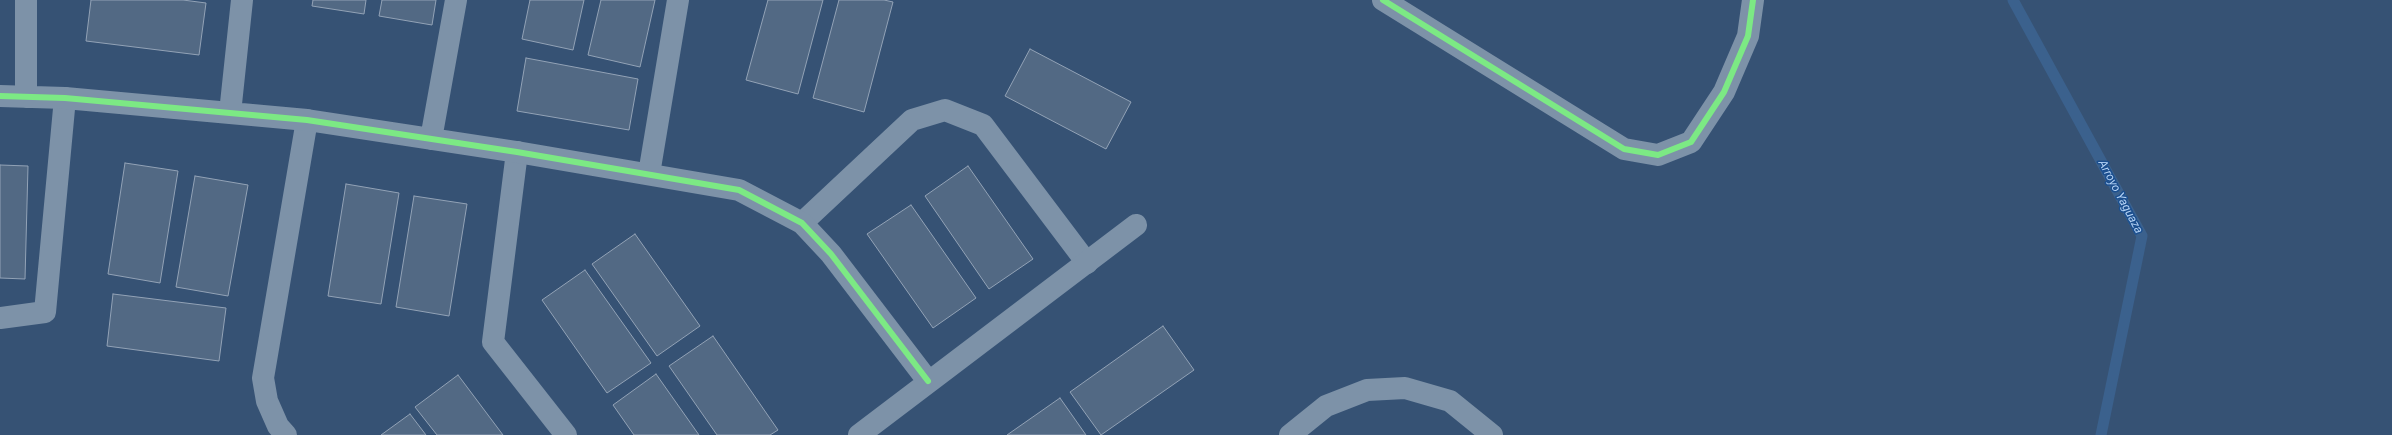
<!DOCTYPE html>
<style>
body{margin:0}
canvas{display:block;background:#365274}
</style>
<canvas width="2392" height="435"></canvas>
<script>
const ctx = document.querySelector('canvas').getContext('2d');
ctx.lineJoin = 'round';
const shape = rows => new Path2D(rows.map(r => 'M' + r).join(''));
function trace(path, color, width, dash) { ctx.strokeStyle = color; ctx.lineWidth = width; ctx.lineCap = dash ? 'butt' : 'round'; ctx.setLineDash(dash || []); ctx.stroke(path); }
function fill(path, color) { ctx.fillStyle = color; ctx.fill(path, 'evenodd'); }
function write(font, color, halo, rows, align = 'center') {
  ctx.font = font + ' Roboto,sans-serif'; ctx.lineWidth = 3; ctx.setLineDash([]); ctx.textBaseline = 'middle'; ctx.strokeStyle = halo; ctx.fillStyle = color; for (const [text, x, y, turn = 0] of rows) {
    ctx.save(); ctx.translate(x, y); ctx.rotate((+turn || 0) * Math.PI / 180); ctx.textAlign = isNaN(turn) ? turn : align; if (halo) ctx.strokeText(text, 0, 0); ctx.fillText(text, 0, 0); ctx.restore();
  }
}
trace(shape([
 [2013,0,2142,236,2101,435]
]), '#3b618d', 11);
const building = shape([
 [91,0,183,0,206,3,199,55,86,41,91,0],
 [313,0,366,0,364,14,312,6,313,0],
 [382,0,436,0,432,25,379,16,382,0],
 [530,0,584,0,573,50,522,39,530,0],
 [601,0,655,0,640,67,588,55,601,0],
 [768,0,823,0,798,94,746,80,768,0],
 [839,0,884,0,893,2,864,112,813,98,839,0],
 [1030,49,1131,102,1106,149,1005,96,1030,49],
 [526,58,638,79,629,130,517,111,526,58],
 [125,163,178,171,160,283,108,274,125,163],
 [0,165,28,166,25,279,0,278,0,165],
 [968,166,1033,259,989,289,925,196,968,166],
 [195,176,248,185,228,296,176,287,195,176],
 [346,184,399,193,381,304,328,296,346,184],
 [414,196,467,204,449,316,396,307,414,196],
 [911,205,976,298,933,328,867,234,911,205],
 [635,234,700,326,657,356,592,264,635,234],
 [585,270,651,363,607,393,542,300,585,270],
 [113,294,226,308,219,361,107,346,113,294],
 [1163,326,1194,370,1101,435,1070,392,1163,326],
 [713,336,778,430,770,435,717,435,669,366,713,336],
 [656,374,699,435,634,435,613,405,656,374],
 [458,375,503,435,437,435,415,407,458,375],
 [1060,398,1086,435,1007,435,1060,398],
 [410,414,426,435,381,435,410,414]
]);
fill(building, '#526984');
trace(building, '#92a2b6', 1);
trace(shape([
 [517,152,493,342,566,435],
 [802,223,912,120,945,110,983,125,1087,263],
 [0,318,45,312,65,98],
 [286,435,278,426,267,401,263,378,307,120],
 [1290,435,1326,406,1367,390,1405,388,1450,401,1492,435]
]), '#7d92a8', 22);
trace(shape([
 [1383,0,1624,149,1658,155,1691,142,1724,92,1748,36,1753,0],
 [0,96,65,98,307,120,517,152,739,190,802,223,831,254,928,381],
 [26,97,26,0],
 [230,113,242,0],
 [431,139,456,0],
 [649,174,678,0],
 [859,435,1136,225]
]), '#7d92a8', 22);
trace(shape([
 [1383,0,1624,149,1658,155,1691,142,1724,92,1748,36,1753,0],
 [0,96,65,98,307,120,517,152,739,190,802,223,831,254,928,381]
]), '#7ce984', 6);
write('italic 12px', '#b5d3f5', '#1b4f8f', [
 ["Arroyo Yaguaza",2120,197,62]
]);
</script>
